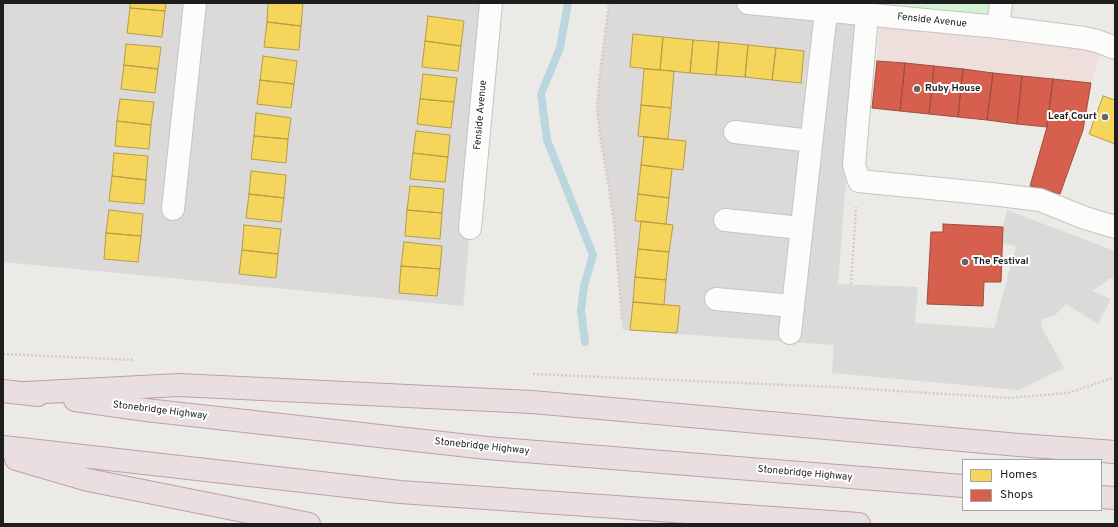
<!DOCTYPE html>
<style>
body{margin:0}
#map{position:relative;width:1118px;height:527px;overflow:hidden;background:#eceae7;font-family:Overpass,sans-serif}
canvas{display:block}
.frame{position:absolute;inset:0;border:4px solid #1e1e1e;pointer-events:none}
.legend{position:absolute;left:962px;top:459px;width:140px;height:52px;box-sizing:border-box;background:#fff;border:1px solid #a5a5a5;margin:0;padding:5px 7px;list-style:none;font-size:12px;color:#1e1e1e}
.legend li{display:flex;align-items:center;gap:8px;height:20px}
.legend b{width:20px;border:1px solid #a5a5a5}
</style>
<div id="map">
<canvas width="1118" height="527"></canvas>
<div class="frame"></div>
<ul class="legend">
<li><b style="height:11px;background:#f6d55c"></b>Homes</li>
<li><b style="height:11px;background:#d6604d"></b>Shops</li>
</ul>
</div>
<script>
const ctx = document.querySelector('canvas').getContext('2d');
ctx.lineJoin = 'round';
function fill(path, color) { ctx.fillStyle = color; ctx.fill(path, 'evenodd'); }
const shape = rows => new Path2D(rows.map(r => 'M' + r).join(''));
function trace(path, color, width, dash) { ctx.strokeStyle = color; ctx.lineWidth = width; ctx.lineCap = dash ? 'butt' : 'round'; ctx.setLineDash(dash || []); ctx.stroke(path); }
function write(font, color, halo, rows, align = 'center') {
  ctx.font = font + ' Overpass,sans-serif'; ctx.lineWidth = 4; ctx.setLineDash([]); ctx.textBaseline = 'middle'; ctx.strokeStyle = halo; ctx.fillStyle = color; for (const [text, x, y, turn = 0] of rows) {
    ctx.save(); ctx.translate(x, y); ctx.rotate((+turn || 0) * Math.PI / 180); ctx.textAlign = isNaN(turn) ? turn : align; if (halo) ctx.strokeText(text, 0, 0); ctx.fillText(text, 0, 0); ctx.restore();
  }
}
fill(shape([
 [3,3,491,3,463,306,3,262],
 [609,3,748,3,859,13,838,284,834,345,623,330,622,319,614,223,609,188,600,136,597,109,599,82]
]), '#dbdad8');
fill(shape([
 [880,26,1079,48,1100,53,1091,83,877,61]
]), '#eededc');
fill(shape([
 [1007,210,1115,251,1115,279,1109,279,1093,291,1111,299,1098,324,1066,304,1055,315,1042,319,1041,326,1064,368,1019,390,832,373,838,284,918,287,915,323,994,328,1016,246,1003,243,1003,227]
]), '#dadad8');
fill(shape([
 [748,3,1001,3,998,27]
]), '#d4f2d5');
const homes = shape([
 [130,3,166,3,165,11,130,8,130,3],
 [268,3,303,3,301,26,267,22,268,3],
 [130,8,165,11,162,37,127,33,130,8],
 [428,16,464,21,461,46,425,41,428,16],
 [267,22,301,26,299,50,264,47,267,22],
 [633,34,663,37,660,70,630,67,633,34],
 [663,37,693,40,690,73,660,70,663,37],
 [693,40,719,42,716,75,690,73,693,40],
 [425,41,461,46,458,71,422,67,425,41],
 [719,42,748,45,745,77,716,75,719,42],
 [126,44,161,47,158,69,124,65,126,44],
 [748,45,776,48,772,80,745,77,748,45],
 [776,48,804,51,801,83,772,80,776,48],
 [263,56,297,61,294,84,260,80,263,56],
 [124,65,158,69,155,93,121,89,124,65],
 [644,69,674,71,671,108,641,105,644,69],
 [423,74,457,78,454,102,420,99,423,74],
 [260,80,294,84,291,108,257,104,260,80],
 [1103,96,1115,100,1115,144,1089,134,1103,96],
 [120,99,154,102,151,125,117,121,120,99],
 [420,99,454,102,451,128,417,124,420,99],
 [641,105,671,108,668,139,638,136,641,105],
 [256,113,291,118,288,139,254,136,256,113],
 [117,121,151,125,149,149,115,146,117,121],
 [416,131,450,135,448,157,413,153,416,131],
 [254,136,288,139,286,163,251,159,254,136],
 [644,137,686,141,683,170,641,165,644,137],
 [114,153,148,156,146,180,112,176,114,153],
 [413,153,448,157,445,182,410,179,413,153],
 [641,165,672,169,669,198,638,194,641,165],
 [251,171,286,175,284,198,249,194,251,171],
 [112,176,146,180,144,204,109,201,112,176],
 [410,186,444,189,442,213,407,210,410,186],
 [249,194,284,198,281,222,246,218,249,194],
 [638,194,669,198,666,224,635,221,638,194],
 [109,210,143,214,141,236,106,233,109,210],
 [407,210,442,213,440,239,405,236,407,210],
 [641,221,673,225,669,252,638,249,641,221],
 [244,225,281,229,278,254,242,250,244,225],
 [106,233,141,236,138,262,104,259,106,233],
 [404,242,442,246,440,269,401,266,404,242],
 [638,249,669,252,666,280,635,277,638,249],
 [242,250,278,254,276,278,239,274,242,250],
 [401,266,440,269,437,296,399,293,401,266],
 [635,277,666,280,664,305,633,302,635,277],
 [633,302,680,306,677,333,630,330,633,302]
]);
fill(homes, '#f6d55c');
trace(homes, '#b59e49', 1);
const shops = shape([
 [877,61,905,63,900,111,872,108,877,61],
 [905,63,934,66,929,114,900,111,905,63],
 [934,66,963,69,958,117,929,114,934,66],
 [963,69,993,73,987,120,958,117,963,69],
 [993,73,1022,76,1017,124,987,120,993,73],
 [1022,76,1053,79,1047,127,1017,124,1022,76],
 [1053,79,1091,83,1083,130,1060,194,1030,186,1047,127,1053,79],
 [943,224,1003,227,1001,282,984,282,983,306,927,304,931,232,943,232,943,224]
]);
fill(shops, '#d6604d');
trace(shops, '#9f4c3f', 1);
trace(shape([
 [568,3,560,48,541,94,547,140,593,255,584,286,581,311,585,342]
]), '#bad6df', 8);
const minor = shape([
 [748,3,998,27,1084,38,1097,41,1115,48],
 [867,15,854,165,859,181,991,194,1040,200,1085,218,1115,227],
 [998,27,1001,3],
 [735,132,811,141],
 [173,209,195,3],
 [725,220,801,228],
 [470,228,491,3],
 [716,299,793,306],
 [790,333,826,11]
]);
const highway = shape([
 [3,391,38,395],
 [25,393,179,385,532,402,1019,445,1115,452],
 [75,400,146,410,487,448,963,486],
 [3,447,400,492,859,524],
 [16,459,88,480,309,524],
 [1101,497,1115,498]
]);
trace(minor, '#c5c4c3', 24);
trace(highway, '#c19ea7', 24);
trace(shape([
 [609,3,599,82,597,109,600,136,609,188,614,223,622,319],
 [851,284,856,207],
 [3,354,134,360],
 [533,374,833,387,1009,398,1068,393,1115,377]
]), '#d6c9c7', 2.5, [2, 2]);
trace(minor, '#fcfcfb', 22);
trace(highway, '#e9dfe0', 22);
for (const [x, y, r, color] of [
 [917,89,4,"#666564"],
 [1105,117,4,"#666564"],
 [965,262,4,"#666564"]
]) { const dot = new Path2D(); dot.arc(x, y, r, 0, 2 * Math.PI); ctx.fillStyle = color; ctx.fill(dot); trace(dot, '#fff', 1.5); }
write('10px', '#1e1e1e', '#fff', [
 ["Fenside Avenue",932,21,6],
 ["Fenside Avenue",481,115,-85],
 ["Stonebridge Highway",160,411,7],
 ["Stonebridge Highway",482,447,6],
 ["Stonebridge Highway",805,474,5]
]);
write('bold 10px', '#1e1e1e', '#fff', [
 ["Ruby House",925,89],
 ["Leaf Court",1097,117,"right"],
 ["The Festival",973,262]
], 'left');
</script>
